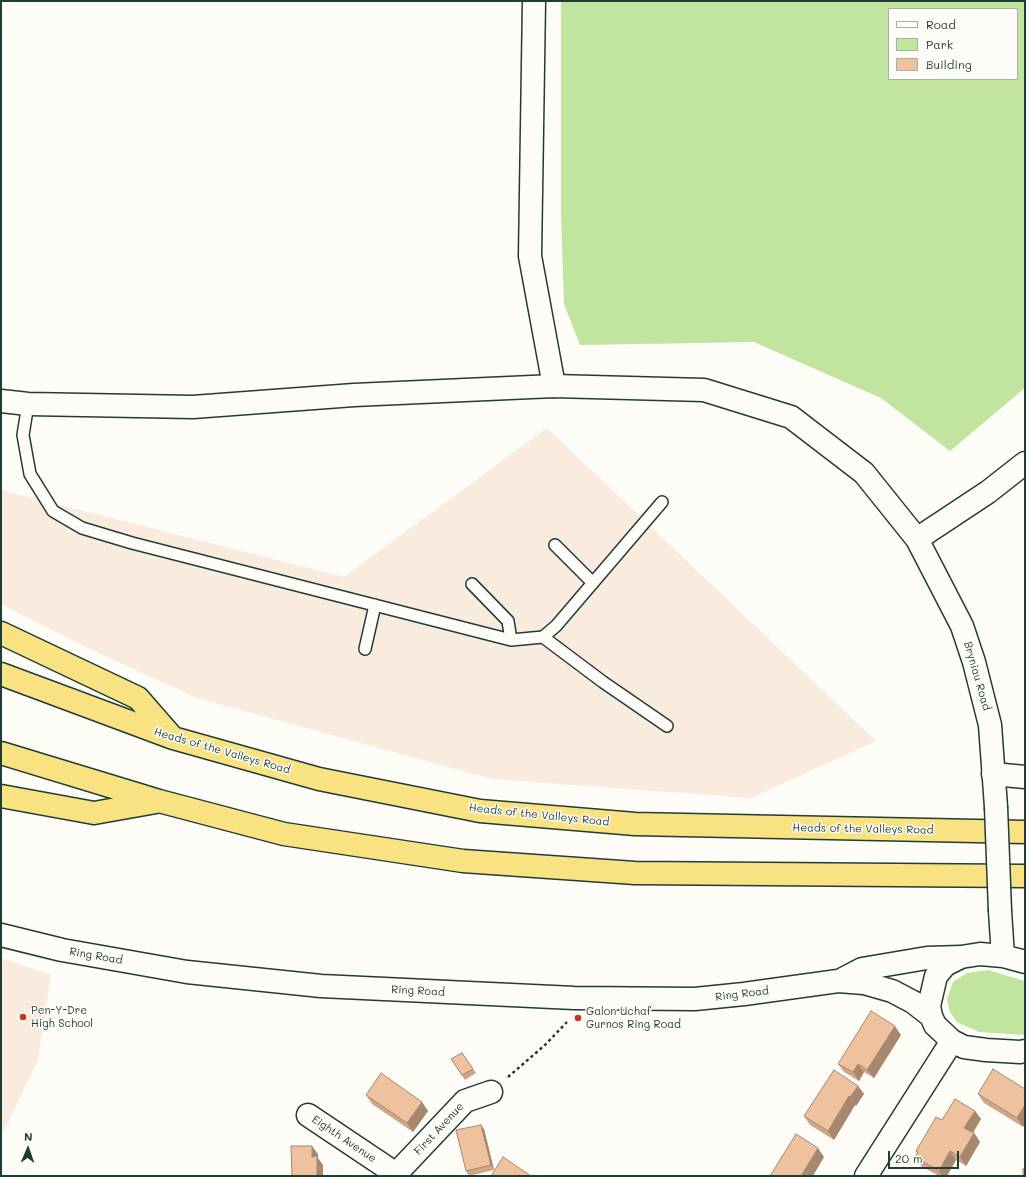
<!DOCTYPE html>
<style>
body{margin:0}
#map{position:relative;width:1026px;height:1177px;overflow:hidden;background:#fdfcf7;font-family:Mali,sans-serif}
canvas{display:block}
.frame{position:absolute;inset:0;border:2px solid #1f3d34;pointer-events:none}
.legend{position:absolute;left:888px;top:8px;width:130px;height:72px;box-sizing:border-box;background:#fdfcf7;border:1px solid #a4b0a9;margin:0;padding:5px 7px;list-style:none;font-size:12px;color:#1f3d34}
.legend li{display:flex;align-items:center;gap:8px;height:20px}
.legend b{width:20px;border:1px solid #a4b0a9}
.north{position:absolute;left:8px;top:1129px;width:40px;height:40px;-webkit-text-stroke:3px #fdfcf7;paint-order:stroke;rotate:2deg;font-size:11px;font-weight:700;line-height:16px;text-align:center;color:#1f3d34}
.north::after{content:'';display:block;margin:auto;width:14px;height:18px;background:#1f3d34;clip-path:polygon(50% 0,100% 100%,50% 72%,0 100%)}
.scale{position:absolute;left:888px;top:1151px;width:71px;height:18px;box-sizing:border-box;border:2px solid #1f3d34;border-top:0;padding-left:5px;font-size:12px;line-height:14px;white-space:nowrap;color:#1f3d34;-webkit-text-stroke:3px #fdfcf7;paint-order:stroke}
</style>
<div id="map">
<canvas width="1026" height="1177"></canvas>
<div class="frame"></div>
<ul class="legend">
<li><b style="height:5px;background:#fdfcf7"></b>Road</li>
<li><b style="height:11px;background:#c1e49e"></b>Park</li>
<li><b style="height:11px;background:#efc29f"></b>Building</li>
</ul>
<div class="north">N</div>
<div class="scale">20 m</div>
</div>
<script>
const ctx = document.querySelector('canvas').getContext('2d');
ctx.lineJoin = 'round';
function fill(path, color) { ctx.fillStyle = color; ctx.fill(path, 'evenodd'); }
const shape = rows => new Path2D(rows.map(r => 'M' + r).join(''));
function trace(path, color, width, dash) { ctx.strokeStyle = color; ctx.lineWidth = width; ctx.lineCap = dash ? 'butt' : 'round'; ctx.setLineDash(dash || []); ctx.stroke(path); }
function write(font, color, halo, rows, align = 'center') {
  ctx.font = font + ' Mali,sans-serif'; ctx.lineWidth = 3; ctx.setLineDash([]); ctx.textBaseline = 'middle'; ctx.strokeStyle = halo; ctx.fillStyle = color; for (const [text, x, y, turn = 0] of rows) {
    ctx.save(); ctx.translate(x, y); ctx.rotate((+turn || 0) * Math.PI / 180); ctx.textAlign = isNaN(turn) ? turn : align; if (halo) ctx.strokeText(text, 0, 0); ctx.fillText(text, 0, 0); ctx.restore();
  }
}
fill(shape([
 [547,428,876,741,751,798,492,779,197,698,92,650,1,604,1,490,344,577],
 [1,958,51,975,38,1060,6,1127,1,1133]
]), '#f9ebdd');
fill(shape([
 [561,1,1025,1,1025,388,950,451,881,398,754,342,580,345,564,304,561,213],
 [889,9,1017,9,1017,79,889,79],
 [988,970,1025,981,1025,1035,979,1032,957,1022,950,1012,947,999,953,982,967,973]
]), '#c1e49e');
const lane = shape([
 [28,404,23,435,30,474,53,511,82,528,132,543,511,640,543,637,556,626,662,502],
 [555,545,593,583],
 [472,584,508,621,511,640],
 [543,637,603,682,667,726],
 [365,649,375,605]
]);
const street = shape([
 [534,1,530,256,554,386],
 [993,774,1025,777],
 [308,1115,399,1176],
 [394,1176,465,1101,491,1092]
]);
const secondary = shape([
 [1,401,28,404,193,407,354,395,554,386,704,390,791,417,864,473,917,539,962,626,974,662,990,725,996,807],
 [917,539,988,492,1025,463],
 [1000,911,1003,956],
 [1,935,62,950,187,972,321,986,574,998,695,999,744,994,838,981,864,983,892,991,913,1002,931,1016],
 [1025,962,1003,956,980,954,961,957,945,965,936,976,929,1006,931,1016,935,1025,952,1041,964,1047,986,1050,1020,1052,1025,1051],
 [841,980,862,969,927,958,961,957],
 [866,1176,952,1041]
]);
const highway = shape([
 [1,633,138,698,172,737],
 [1,674,173,738,319,779,480,811,635,824,1025,832],
 [1,753,159,801,284,834,463,861,635,873,1025,876],
 [1,796,94,813,156,802]
]);
trace(lane, '#1f3d34', 14);
trace(street, '#1f3d34', 25);
trace(secondary, '#1f3d34', 25);
trace(highway, '#1f3d34', 25);
trace(shape([
 [508,1077,545,1045,567,1022]
]), '#1f3d34', 2.5, [3, 3]);
trace(lane, '#fdfcf7', 11);
trace(street, '#fdfcf7', 22);
trace(secondary, '#fdfcf7', 22);
trace(highway, '#f8e281', 22);
const secondaryBridge = shape([
 [996,807,1000,911]
]);
trace(secondaryBridge, '#1f3d34', 25, []);
trace(secondaryBridge, '#fdfcf7', 22);
fill(shape([
 [901,1035,874,1078,864,1072,859,1081,844,1072,838,1064],
 [462,1053,476,1073,465,1080,451,1059],
 [993,1069,1023,1127,984,1103,978,1094],
 [858,1086,864,1094,856,1106,855,1105,834,1140,810,1125,804,1116],
 [366,1095,422,1102,428,1111,413,1132,372,1104],
 [975,1111,981,1119,973,1133,974,1133,980,1142,966,1166,956,1160,947,1176,939,1176,921,1166,915,1157,917,1153,916,1151,942,1120],
 [484,1129,494,1170,469,1176,466,1171]
]), '#cea789');
fill(shape([
 [895,1026,901,1035,874,1078,867,1070],
 [858,1064,864,1072,859,1081,853,1072],
 [858,1086,864,1094,856,1106,850,1097],
 [849,1096,855,1105,834,1140,828,1131],
 [422,1102,428,1111,413,1132,407,1123],
 [1025,1105,1025,1124,1023,1127,1017,1118],
 [975,1111,981,1119,970,1137,964,1128],
 [481,1125,484,1129,494,1170,491,1165],
 [974,1133,980,1142,966,1166,960,1157],
 [312,1146,318,1154,318,1158,323,1165,323,1176,317,1176,312,1157],
 [818,1148,824,1157,813,1176,801,1176],
 [950,1151,956,1160,947,1176,942,1176,939,1171]
]), '#a7886f');
const building = shape([
 [871,1011,895,1026,867,1070,858,1064,853,1072,838,1064,871,1011],
 [462,1053,473,1069,462,1075,451,1059,462,1053],
 [993,1069,1025,1089,1025,1105,1017,1118,978,1094,993,1069],
 [834,1070,858,1086,850,1097,849,1096,828,1131,804,1116,834,1070],
 [381,1073,422,1102,407,1123,366,1095,381,1073],
 [955,1099,975,1111,964,1128,974,1133,960,1157,950,1151,939,1171,915,1157,918,1152,916,1151,936,1117,942,1120,955,1099],
 [481,1125,491,1165,466,1171,456,1130,481,1125],
 [796,1134,818,1148,801,1176,770,1176,796,1134],
 [291,1146,312,1146,312,1157,317,1156,317,1176,292,1176,291,1146],
 [503,1157,531,1176,491,1176,503,1157],
 [1023,1169,1025,1169,1025,1176,1023,1176,1023,1169]
]);
fill(building, '#efc29f');
trace(building, '#a7886f', 1);
for (const [x, y, r, color] of [
 [23,1017,4,"#c8321e"],
 [578,1018,4,"#c8321e"]
]) { const dot = new Path2D(); dot.arc(x, y, r, 0, 2 * Math.PI); ctx.fillStyle = color; ctx.fill(dot); trace(dot, '#fdfcf7', 1.5); }
write('11px', '#1f3d34', '#fdfcf7', [
 ["Bryniau Road",977,676,74],
 ["Heads of the Valleys Road",222,751,16],
 ["Heads of the Valleys Road",539,815,6],
 ["Heads of the Valleys Road",863,829,1],
 ["Ring Road",96,956,10],
 ["Ring Road",418,991,3],
 ["Ring Road",742,994,-7],
 ["First Avenue",439,1129,-47],
 ["Eighth Avenue",344,1139,34]
]);
write('11px', '#1f3d34', '#fdfcf7', [
 ["Pen-Y-Dre",31,1011],
 ["High School",31,1024],
 ["Galon Uchaf",586,1012],
 ["Gurnos Ring Road",586,1025]
], 'left');
</script>
